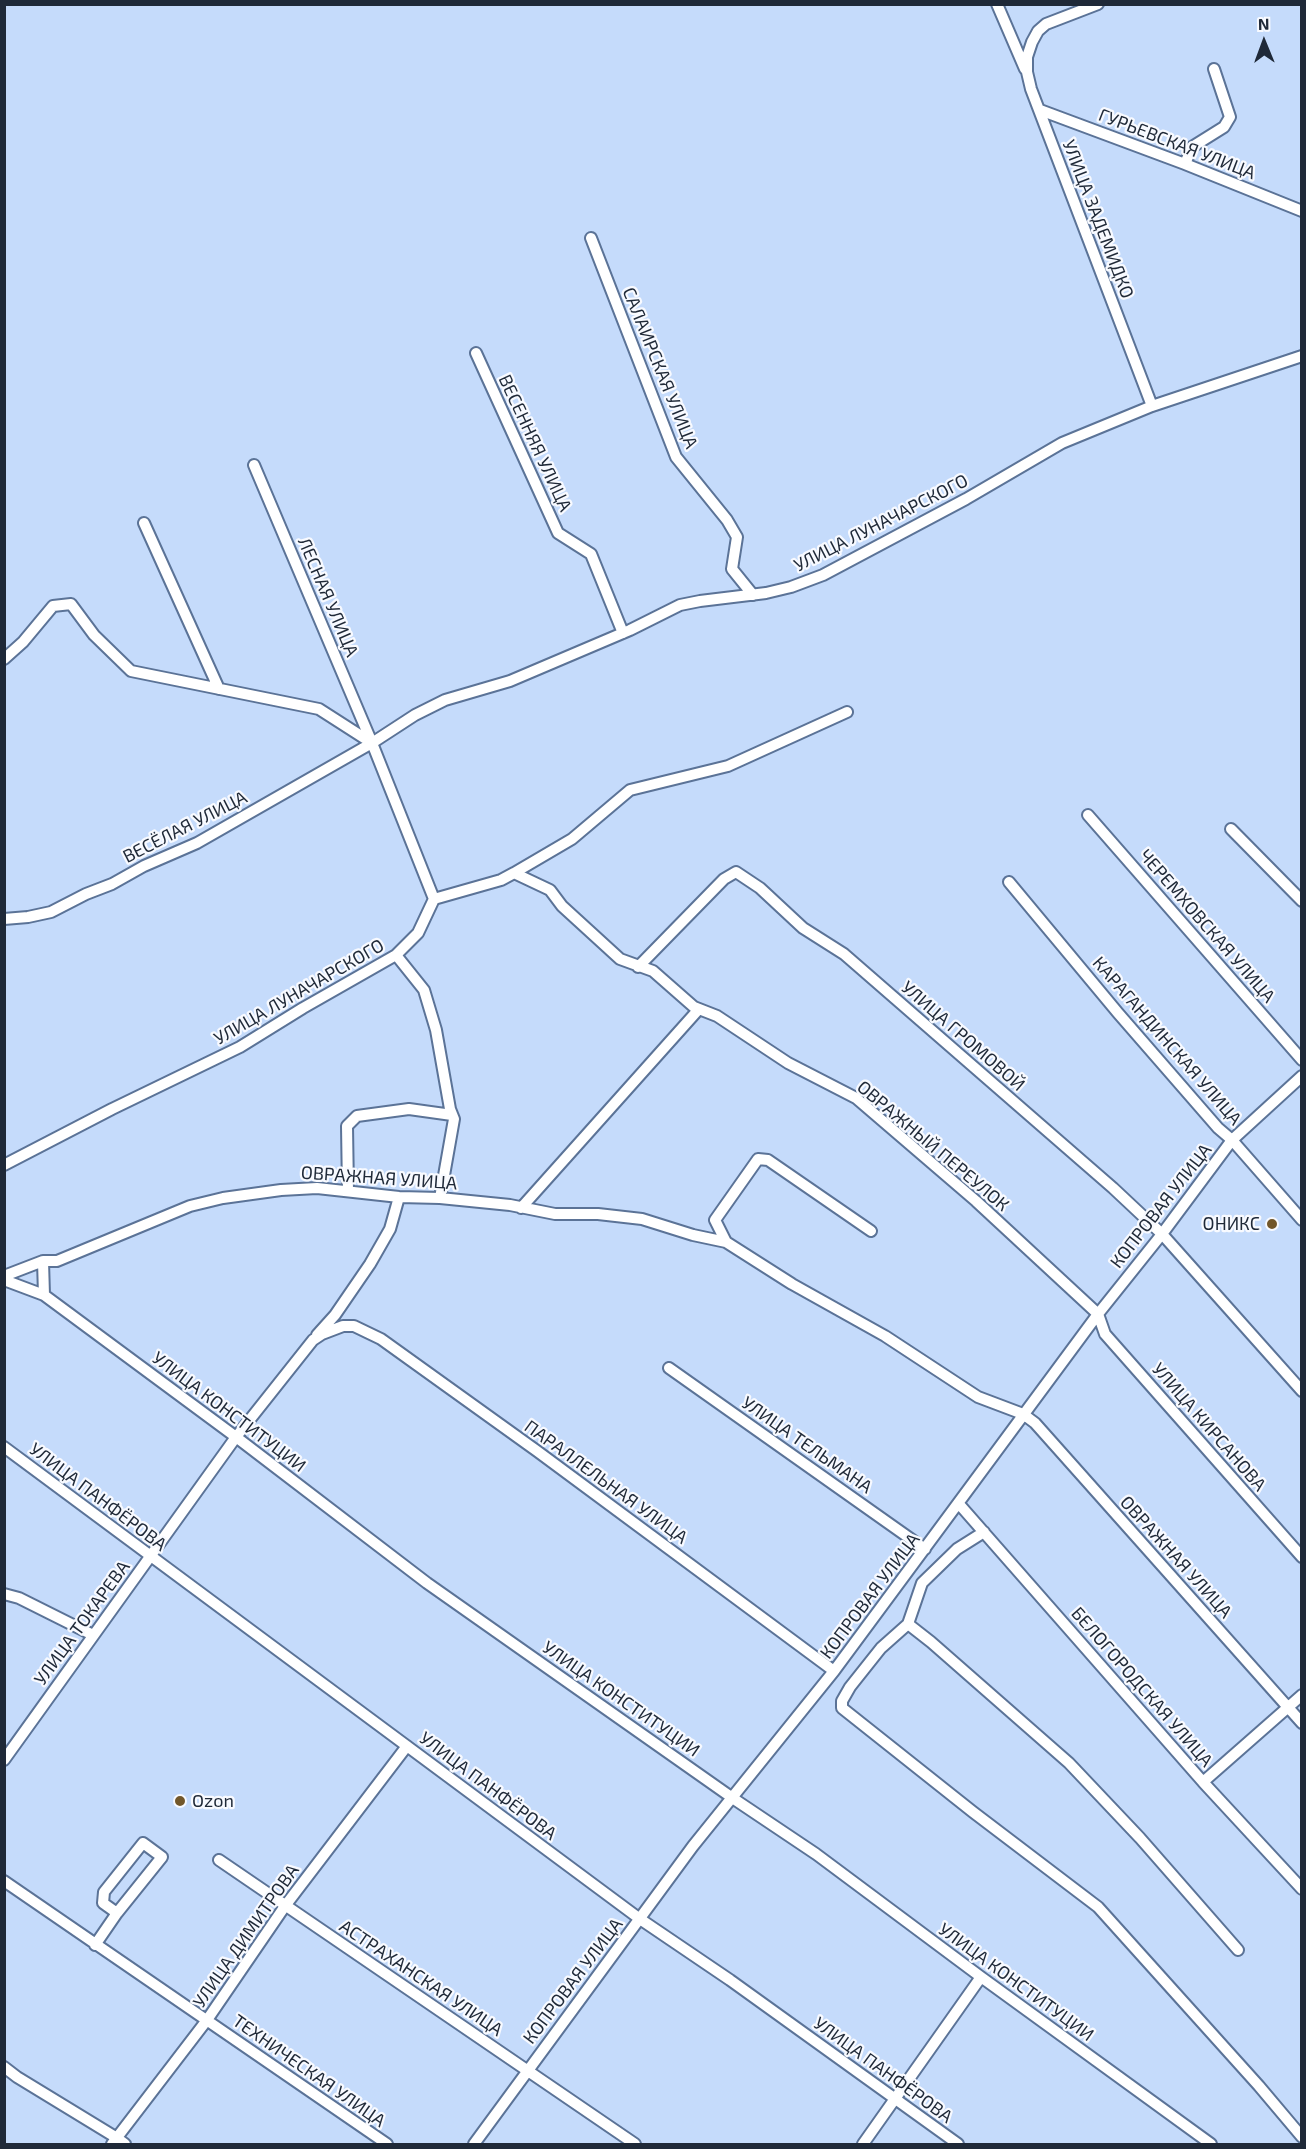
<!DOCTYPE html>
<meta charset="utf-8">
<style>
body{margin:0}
#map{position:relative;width:1306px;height:2149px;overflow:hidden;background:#c5dbfb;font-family:"Exo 2",sans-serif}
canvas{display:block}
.frame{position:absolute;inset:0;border:6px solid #1f2938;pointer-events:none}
.north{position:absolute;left:1234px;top:12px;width:60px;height:60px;-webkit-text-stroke:4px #f8faff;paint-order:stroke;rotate:359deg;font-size:16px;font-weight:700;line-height:24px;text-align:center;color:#1f2938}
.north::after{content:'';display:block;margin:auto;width:21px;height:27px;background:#1f2938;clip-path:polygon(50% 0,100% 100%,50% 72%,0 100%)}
</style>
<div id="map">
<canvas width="1306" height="2149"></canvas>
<div class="frame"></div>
<div class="north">N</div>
</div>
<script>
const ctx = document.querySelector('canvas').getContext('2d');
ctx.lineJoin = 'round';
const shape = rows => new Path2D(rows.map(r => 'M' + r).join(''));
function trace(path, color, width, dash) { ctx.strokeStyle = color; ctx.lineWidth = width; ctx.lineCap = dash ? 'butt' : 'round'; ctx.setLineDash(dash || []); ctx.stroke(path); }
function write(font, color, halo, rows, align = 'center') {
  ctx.font = font + ' "Exo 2",sans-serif'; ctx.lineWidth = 4.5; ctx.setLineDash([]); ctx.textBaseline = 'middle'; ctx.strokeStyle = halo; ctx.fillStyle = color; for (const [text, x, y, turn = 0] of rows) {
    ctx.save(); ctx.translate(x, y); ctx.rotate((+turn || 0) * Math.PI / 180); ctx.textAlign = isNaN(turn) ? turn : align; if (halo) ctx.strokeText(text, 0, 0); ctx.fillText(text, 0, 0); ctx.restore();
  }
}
const minor = shape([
 [997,4,1025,69],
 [1098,4,1046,24,1038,31,1032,42,1027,57,1027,72,1031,89,1152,406],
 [1040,110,1185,164,1302,211],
 [1185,164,1192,147,1224,127,1230,117,1214,69],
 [591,238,676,457,727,520,737,537,732,569,753,595],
 [476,353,558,533,591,554,623,633],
 [254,465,372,743,434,899],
 [144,523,219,689],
 [4,659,23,642,53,606,71,604,94,635,131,671,319,709,372,743],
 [1088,815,1302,1060],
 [1231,829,1302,901],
 [514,873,550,890,562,906,620,959,653,971,694,1007,717,1016,788,1063,856,1098,976,1201,1098,1314,1105,1334,1302,1557],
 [1009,882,1118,1013,1218,1128,1232,1140,1302,1220],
 [4,919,28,917,51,912,86,894,112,884,144,866,197,843,372,743,415,715,445,700,510,681,630,630,680,605,700,601,766,593,791,587,823,575,966,499,1062,443,1152,406,1302,356],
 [396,955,424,990,436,1030,450,1109,454,1119,440,1198],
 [638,967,724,879,736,872,760,888,803,928,844,954,1113,1188,1162,1234,1302,1391],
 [4,1165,112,1109,240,1047,303,1008,396,955,418,933,434,899,501,880,514,873,572,839,630,790,728,766,847,712],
 [348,1191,347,1126,357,1116,409,1109,452,1115],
 [521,1208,699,1009],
 [871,1231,768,1160,758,1159,715,1220,726,1242,792,1284,885,1336,978,1397,1023,1414,1035,1423,1302,1723],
 [43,1261,44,1295,236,1437,427,1583,734,1799,816,1854,981,1977,1211,2144],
 [4,1276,43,1261,57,1261,190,1206,223,1198,281,1190,317,1188,399,1197,440,1198,510,1205,555,1214,598,1214,642,1219,693,1235,726,1242],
 [4,1280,44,1295],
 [317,1335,335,1315,370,1264,390,1229,399,1197],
 [669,1368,925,1549],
 [4,1447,640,1919,730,1980,958,2144],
 [959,1504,1203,1782,1302,1889],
 [984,1532,957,1549,922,1583,908,1624,931,1642,1069,1763,1140,1838,1238,1950],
 [4,1594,19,1598,93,1635],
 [908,1624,881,1648,850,1687,842,1701,842,1708,973,1812,1098,1907,1259,2086,1302,2137],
 [4,1760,236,1437,313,1340,322,1334,343,1326,354,1326,381,1339,537,1451,834,1671],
 [1203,1782,1302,1695],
 [219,1860,635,2144],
 [4,1881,387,2144],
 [95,1945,117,1913,162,1857,143,1843,104,1892,103,1903,117,1913],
 [4,2067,17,2077,117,2138,125,2144],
 [112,2144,207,2020,285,1906,407,1746],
 [474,2144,693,1846,834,1671,1098,1314,1162,1234,1232,1140,1302,1076],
 [863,2144,981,1977]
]);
trace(minor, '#5b7397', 14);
trace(minor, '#fff', 10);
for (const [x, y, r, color] of [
 [1272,1224,6,"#72572a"],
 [180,1801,6,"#72572a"]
]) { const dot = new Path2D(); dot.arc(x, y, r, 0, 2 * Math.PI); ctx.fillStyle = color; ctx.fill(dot); trace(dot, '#f8faff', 2); }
write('18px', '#1f2938', '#f8faff', [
 ["ГУРЬЕВСКАЯ УЛИЦА",1177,144,21],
 ["УЛИЦА ЗАДЕМИДКО",1098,219,69],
 ["САЛАИРСКАЯ УЛИЦА",660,368,68],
 ["ВЕСЕННЯЯ УЛИЦА",535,443,65],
 ["УЛИЦА ЛУНАЧАРСКОГО",881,523,-27],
 ["ЛЕСНАЯ УЛИЦА",328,597,67],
 ["ВЕСЁЛАЯ УЛИЦА",185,827,-27],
 ["ЧЕРЕМХОВСКАЯ УЛИЦА",1207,926,49],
 ["УЛИЦА ЛУНАЧАРСКОГО",299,992,-30],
 ["УЛИЦА ГРОМОВОЙ",963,1036,41],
 ["КАРАГАНДИНСКАЯ УЛИЦА",1167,1041,49],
 ["ОВРАЖНЫЙ ПЕРЕУЛОК",933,1146,40],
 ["ОВРАЖНАЯ УЛИЦА",379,1178,4],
 ["КОПРОВАЯ УЛИЦА",1161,1206,-52],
 ["УЛИЦА КОНСТИТУЦИИ",229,1412,37],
 ["УЛИЦА КИРСАНОВА",1209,1427,49],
 ["УЛИЦА ТЕЛЬМАНА",807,1445,35],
 ["ПАРАЛЛЕЛЬНАЯ УЛИЦА",606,1482,36],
 ["УЛИЦА ПАНФЁРОВА",98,1497,37],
 ["ОВРАЖНАЯ УЛИЦА",1176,1557,48],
 ["КОПРОВАЯ УЛИЦА",870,1596,-53],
 ["УЛИЦА ТОКАРЕВА",82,1623,-54],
 ["БЕЛОГОРОДСКАЯ УЛИЦА",1142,1687,49],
 ["УЛИЦА КОНСТИТУЦИИ",621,1699,35],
 ["УЛИЦА ПАНФЁРОВА",488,1786,37],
 ["УЛИЦА ДИМИТРОВА",246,1936,-55],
 ["АСТРАХАНСКАЯ УЛИЦА",421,1978,34],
 ["КОПРОВАЯ УЛИЦА",573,1981,-53],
 ["УЛИЦА КОНСТИТУЦИИ",1016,1982,36],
 ["УЛИЦА ПАНФЁРОВА",883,2070,36],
 ["ТЕХНИЧЕСКАЯ УЛИЦА",309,2071,35]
]);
write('18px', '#1f2938', '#f8faff', [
 ["ОНИКС",1260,1224],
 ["Ozon",192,1801,"left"]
], 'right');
</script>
